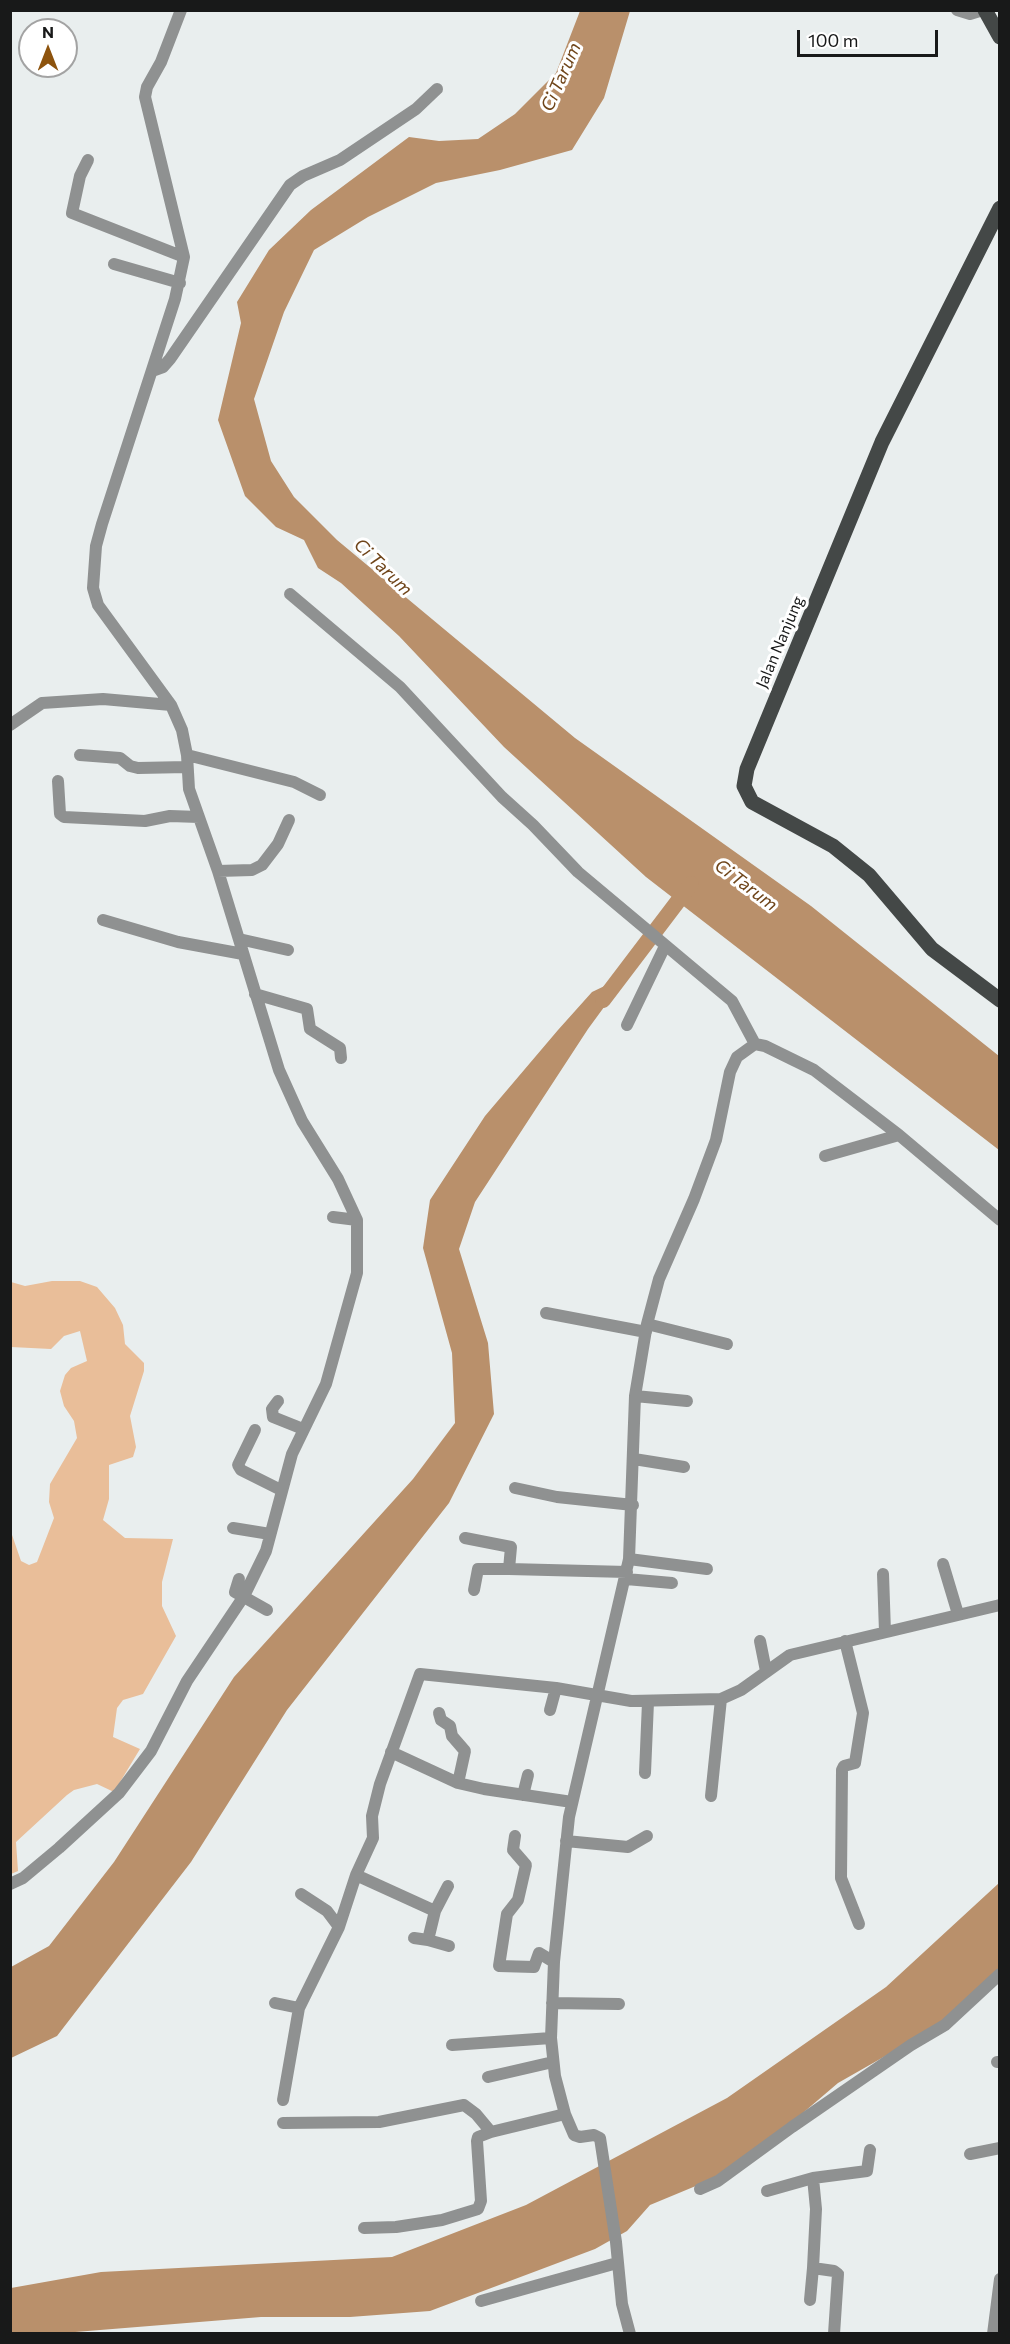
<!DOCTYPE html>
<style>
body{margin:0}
#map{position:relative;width:1010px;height:2344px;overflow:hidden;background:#e9eeee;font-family:Commissioner,sans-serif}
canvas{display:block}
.frame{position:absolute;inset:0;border:12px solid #181919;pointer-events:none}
.north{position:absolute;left:18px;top:18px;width:60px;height:60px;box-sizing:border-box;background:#fff;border:2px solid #a3a3a3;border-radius:50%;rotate:0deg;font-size:16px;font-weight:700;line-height:24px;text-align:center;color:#181919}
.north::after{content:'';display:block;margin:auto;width:21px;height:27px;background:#8d530d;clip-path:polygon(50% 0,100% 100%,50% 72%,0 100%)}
.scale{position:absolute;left:797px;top:30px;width:141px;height:27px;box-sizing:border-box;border:3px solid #181919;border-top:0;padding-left:8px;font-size:18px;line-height:21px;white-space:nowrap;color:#181919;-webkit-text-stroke:4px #fff;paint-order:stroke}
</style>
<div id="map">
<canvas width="1010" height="2344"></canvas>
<div class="frame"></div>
<div class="north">N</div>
<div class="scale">100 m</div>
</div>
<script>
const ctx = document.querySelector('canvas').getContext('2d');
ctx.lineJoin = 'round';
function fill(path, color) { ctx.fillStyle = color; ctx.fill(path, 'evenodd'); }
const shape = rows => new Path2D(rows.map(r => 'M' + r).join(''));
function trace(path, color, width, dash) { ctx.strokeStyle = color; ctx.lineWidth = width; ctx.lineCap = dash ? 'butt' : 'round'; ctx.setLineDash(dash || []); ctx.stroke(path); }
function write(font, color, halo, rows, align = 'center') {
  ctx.font = font + ' Commissioner,sans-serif'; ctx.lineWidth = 6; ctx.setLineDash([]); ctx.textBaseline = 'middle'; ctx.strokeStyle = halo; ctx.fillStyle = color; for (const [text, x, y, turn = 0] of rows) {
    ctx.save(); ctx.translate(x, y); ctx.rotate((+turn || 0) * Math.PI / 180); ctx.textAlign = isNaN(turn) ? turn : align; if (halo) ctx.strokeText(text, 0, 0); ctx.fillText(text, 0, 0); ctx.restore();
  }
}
fill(shape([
 [52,1281,80,1281,97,1287,115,1308,123,1325,125,1344,144,1363,144,1371,130,1416,136,1447,133,1457,109,1465,109,1499,103,1520,125,1538,173,1539,162,1582,162,1606,176,1636,143,1694,123,1700,117,1708,113,1737,140,1749,114,1792,97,1784,74,1790,67,1795,16,1842,18,1871,11,1874,11,1532,21,1561,29,1565,37,1562,54,1518,49,1502,50,1484,77,1438,74,1421,64,1406,60,1391,65,1375,71,1368,87,1361,80,1331,64,1336,51,1349,11,1347,11,1282,25,1286]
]), '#e9be99');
fill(shape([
 [580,11,630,11,604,98,572,150,500,170,436,183,368,217,314,250,284,312,254,399,271,461,294,497,337,540,575,738,811,906,999,1056,999,1150,646,877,504,747,399,636,341,583,318,568,304,540,276,527,245,496,218,420,241,323,237,302,269,250,311,210,409,137,439,141,478,139,515,114,556,73],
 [615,981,618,988,588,1029,475,1202,459,1249,488,1343,494,1414,449,1503,287,1710,191,1862,57,2036,11,2058,11,1967,49,1946,114,1862,234,1677,413,1479,455,1423,452,1353,423,1248,430,1200,485,1116,558,1030,592,992],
 [999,1883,999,1968,971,1997,938,2026,838,2083,770,2141,715,2178,650,2205,627,2231,595,2249,430,2311,350,2317,261,2317,63,2333,11,2334,11,2288,101,2272,392,2257,526,2205,727,2098,886,1987]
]), '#b9906b');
trace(shape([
 [603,1000,691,884]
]), '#b9906b', 16);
trace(shape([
 [957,10,970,14,983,10],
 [88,160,80,176,72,213,184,257],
 [114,264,180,283],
 [152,371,163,367,170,359,290,185,303,176,340,160,416,109,437,89],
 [290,594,400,687,502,797,533,825,578,872,732,1001,755,1044],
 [10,725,42,703,103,699,171,705],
 [80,755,120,758,130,766,138,768,187,767],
 [187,755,294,782,320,795],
 [58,781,60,814,64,817,145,821,170,816,199,817],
 [218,871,252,870,262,865,278,844,289,820],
 [103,920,178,942,243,954],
 [239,939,288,950],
 [255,994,307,1009,310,1029,340,1048,341,1058],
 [627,1025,665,946],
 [825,1156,899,1135],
 [333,1217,357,1220],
 [546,1313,646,1332],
 [647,1324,727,1344],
 [635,1396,687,1401],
 [278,1401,272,1409,273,1417,303,1429],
 [255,1430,238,1465,241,1470,281,1490],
 [634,1459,684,1467],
 [515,1488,557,1497,633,1505],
 [233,1528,270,1534],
 [465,1538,511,1547,509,1569,627,1572],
 [629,1559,707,1569],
 [943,1564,958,1614],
 [883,1574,885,1632],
 [239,1579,235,1592,267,1610],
 [626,1579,672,1583],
 [474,1590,478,1569,509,1569],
 [760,1641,766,1671],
 [845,1641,863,1713,855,1763,844,1766,842,1770,841,1878,859,1924],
 [550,1710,556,1688],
 [439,1713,441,1720,450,1726,452,1736,465,1751,458,1783],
 [391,1752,458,1783,484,1789,572,1802],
 [645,1773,648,1702],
 [523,1795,528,1775],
 [711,1796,721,1699],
 [515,1836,513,1850,526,1865,518,1900,507,1914,499,1966,534,1967,539,1953,554,1962],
 [566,1841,628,1847,647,1836],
 [356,1875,435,1911,428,1940,414,1938],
 [10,1884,23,1878,59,1848,119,1793,151,1751,187,1681,244,1596,266,1551,292,1454,326,1384,357,1273,357,1220,338,1179,302,1121,279,1070,218,871,189,789,187,755,182,730,171,705,98,605,93,588,96,546,102,524,175,299,184,257,145,97,147,87,161,62,181,10],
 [301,1894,327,1911,339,1927],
 [435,1911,448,1886],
 [428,1940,449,1946],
 [275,2003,299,2008],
 [552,2003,619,2004],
 [452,2045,551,2038],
 [997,2062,1000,2062],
 [488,2077,553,2062],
 [283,2100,299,2008,339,1927,356,1875,373,1838,372,1816,380,1784,420,1674,556,1688,631,1701,721,1699,741,1690,790,1655,1000,1605],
 [283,2123,379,2122,464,2105,476,2114,491,2132,565,2114],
 [970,2154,1000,2148],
 [700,2189,718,2181,792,2127,911,2045,945,2025,1000,1974],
 [767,2191,813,2178],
 [364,2228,396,2227,442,2220,478,2209,481,2201,477,2141,478,2137,491,2132],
 [810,2300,813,2268],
 [481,2301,617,2263],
 [630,2334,622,2304,616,2242,600,2138,594,2135,580,2137,574,2135,565,2114,555,2076,551,2038,554,1962,569,1817,629,1559,635,1396,647,1324,659,1279,694,1199,716,1140,730,1072,737,1057,755,1044,765,1046,814,1070,899,1135,1000,1220],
 [834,2334,838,2274,834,2271,813,2268,816,2209,813,2178,867,2171,870,2150],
 [993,2334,1000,2279]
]), '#8f9191', 12);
trace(shape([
 [985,10,1000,37],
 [1000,208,882,442,747,769,744,786,752,802,833,846,869,875,932,949,1000,1000]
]), '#444847', 15);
write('16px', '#181919', '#fff', [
 ["Jalan Nanjung",780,642,-67]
]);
write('italic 18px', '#6f451a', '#fff', [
 ["Ci Tarum",561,77,-66],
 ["Ci Tarum",383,567,44],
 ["Ci Tarum",746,885,37]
]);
</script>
